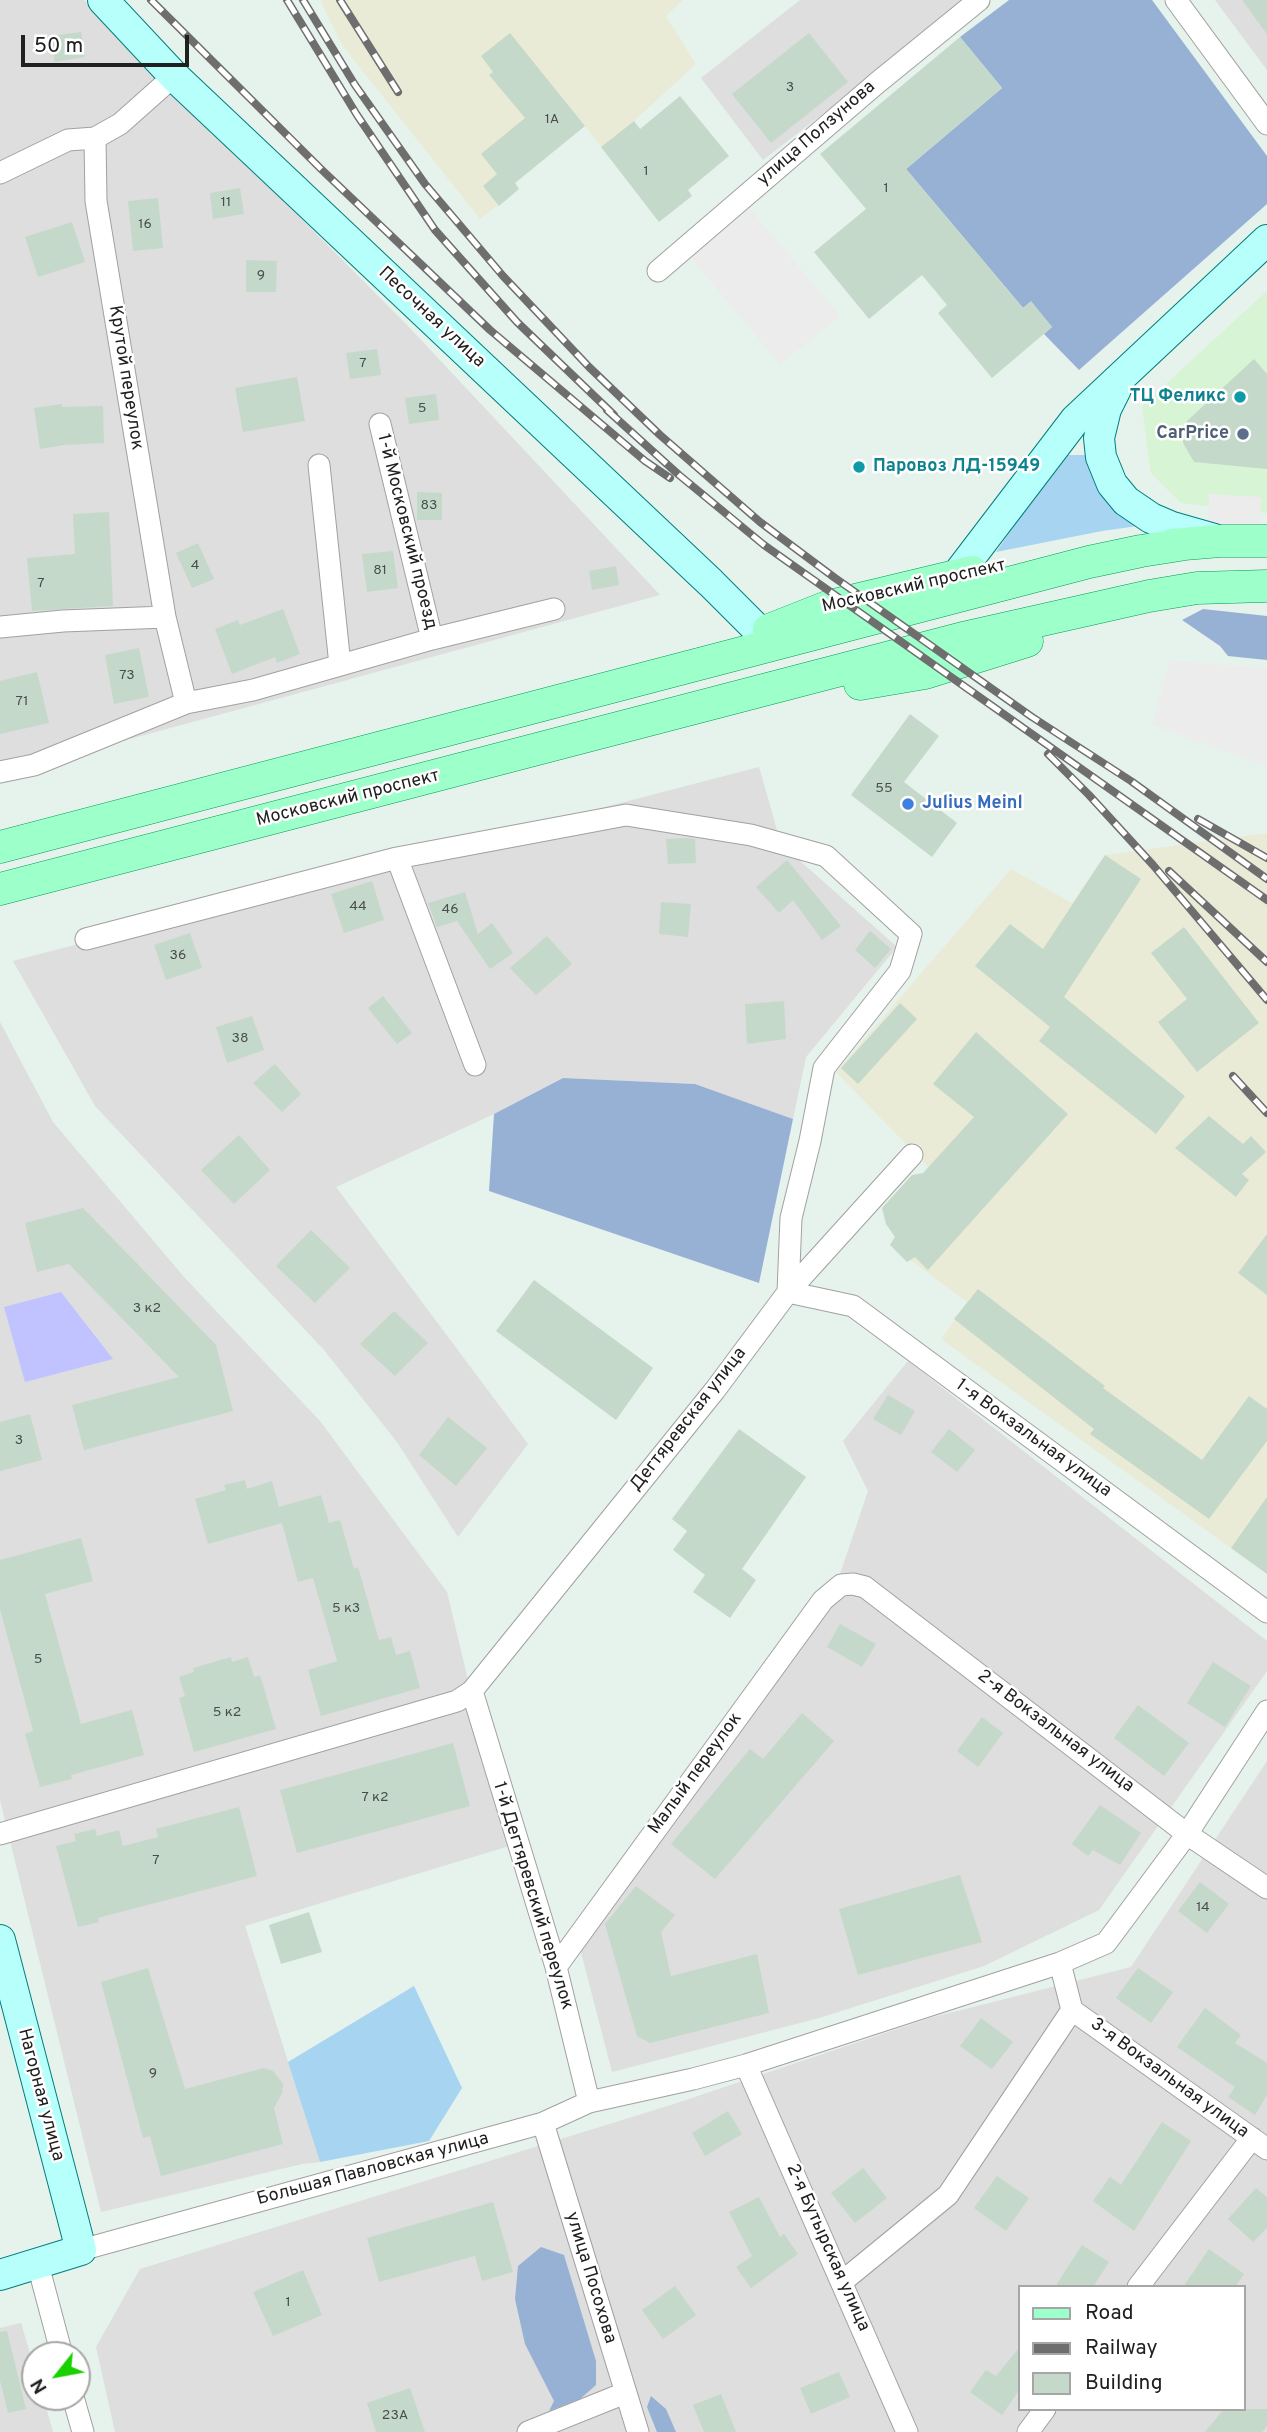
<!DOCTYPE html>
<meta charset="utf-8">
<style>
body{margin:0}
#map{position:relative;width:1267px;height:2432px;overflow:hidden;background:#e6f2ec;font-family:Overpass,sans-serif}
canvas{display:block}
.legend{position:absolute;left:1018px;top:2285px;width:228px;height:126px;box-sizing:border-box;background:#fff;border:2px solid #a6a6a6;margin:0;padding:9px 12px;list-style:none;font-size:21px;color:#202020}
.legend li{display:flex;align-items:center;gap:14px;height:35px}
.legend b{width:35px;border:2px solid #a6a6a6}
.north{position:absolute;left:21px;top:2341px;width:70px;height:70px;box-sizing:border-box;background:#fff;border:2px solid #a6a6a6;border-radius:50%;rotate:239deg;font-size:19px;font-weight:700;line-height:28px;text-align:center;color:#202020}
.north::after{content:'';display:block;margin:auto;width:24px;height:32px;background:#1ad000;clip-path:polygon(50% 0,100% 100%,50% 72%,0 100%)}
.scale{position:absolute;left:21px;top:35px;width:168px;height:32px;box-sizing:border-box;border:4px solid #202020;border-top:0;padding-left:9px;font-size:21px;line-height:24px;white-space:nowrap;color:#202020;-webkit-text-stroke:5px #fff;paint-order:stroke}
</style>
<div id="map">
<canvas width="1267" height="2432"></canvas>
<ul class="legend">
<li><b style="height:9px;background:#9dffc9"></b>Road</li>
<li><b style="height:9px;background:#6e6e6e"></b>Railway</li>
<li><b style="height:19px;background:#c5d9cb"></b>Building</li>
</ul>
<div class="north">N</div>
<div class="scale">50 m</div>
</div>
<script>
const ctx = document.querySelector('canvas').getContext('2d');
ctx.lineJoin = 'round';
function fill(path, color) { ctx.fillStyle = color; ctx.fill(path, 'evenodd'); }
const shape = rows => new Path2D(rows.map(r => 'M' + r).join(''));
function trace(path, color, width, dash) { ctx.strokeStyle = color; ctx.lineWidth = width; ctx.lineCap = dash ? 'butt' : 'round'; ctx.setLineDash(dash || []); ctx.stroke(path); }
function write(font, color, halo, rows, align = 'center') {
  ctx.font = font + ' Overpass,sans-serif'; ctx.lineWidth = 5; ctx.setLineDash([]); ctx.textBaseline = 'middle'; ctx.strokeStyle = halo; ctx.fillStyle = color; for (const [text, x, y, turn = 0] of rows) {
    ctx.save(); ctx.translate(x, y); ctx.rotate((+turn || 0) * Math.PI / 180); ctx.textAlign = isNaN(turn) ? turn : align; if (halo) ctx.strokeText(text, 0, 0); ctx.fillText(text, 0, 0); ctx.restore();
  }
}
fill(shape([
 [0,0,84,0,407,325,660,595,34,765,0,772],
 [800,0,970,0,763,160,701,78],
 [1215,0,1267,0,1267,70],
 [759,767,781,844,897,947,806,1057,793,1119,695,1084,563,1078,494,1114,336,1187,528,1444,458,1537,397,1442,324,1350,95,1106,13,961],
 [0,1022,53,1122,184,1277,320,1421,447,1592,470,1688,516,1844,245,1926,320,2162,302,2164,101,2212,0,1800],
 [908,1361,1267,1641,1267,1671,1099,1910,984,1966,819,2018,612,2072,574,1925,827,1613,868,1491,843,1441],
 [1267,1761,1267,2432,115,2432,96,2347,140,2269,671,2105,930,2018,1131,1967],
 [1020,2287,1244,2287,1244,2409,1020,2409],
 [21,2323,35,2370,35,2397,43,2397,53,2432,0,2432,0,2328]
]), '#dddedd');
fill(shape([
 [1267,291,1267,513,1181,503,1151,473,1142,406]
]), '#d7f4d4');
fill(shape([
 [320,0,683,0,666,16,696,64,634,121,601,147,585,126,515,183,519,189,480,219,342,45],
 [1267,833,1267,1574,941,1339,967,1302,890,1245,928,1167,836,1072,1011,869,1072,903,1105,855]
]), '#eaebd7');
fill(shape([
 [1064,455,1085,455,1097,484,1145,525,1102,531,996,552],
 [414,1986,462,2088,429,2141,320,2162,288,2062]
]), '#a7d4f0');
fill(shape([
 [1009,0,1152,0,1267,156,1267,204,1079,370,1044,334,1052,327,1031,302,1023,308,906,169,1002,88,960,37],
 [1203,609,1267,616,1267,660,1228,656,1220,646,1182,620],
 [563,1078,695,1084,793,1119,759,1283,489,1191,494,1114],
 [541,2247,564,2255,596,2361,596,2385,580,2399,549,2411,554,2401,525,2344,515,2299,518,2266],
 [651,2396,666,2409,676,2432,657,2432,647,2407]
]), '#97b1d5');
fill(shape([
 [61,1292,113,1359,25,1382,4,1307]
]), '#c0c3ff');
fill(shape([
 [750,209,840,316,780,364,690,257],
 [1209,494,1261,497,1260,526,1208,524],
 [1170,661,1267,668,1267,766,1152,725]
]), '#ececec');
fill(shape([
 [1242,0,1267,0,1267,34],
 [81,32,85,57,55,62,51,36],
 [510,33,585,126,515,183,519,189,499,206,483,186,497,174,481,154,525,118,489,75,493,72,481,56],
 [809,33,848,82,771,143,732,94],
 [960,37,1002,88,906,169,1023,308,1031,301,1052,327,992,378,938,313,947,305,922,275,869,319,814,252,866,209,820,154],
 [680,96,729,156,688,190,692,196,659,222,601,147,634,121,640,129],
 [240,188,244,214,213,219,210,193],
 [158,198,163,248,133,251,128,201],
 [72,222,85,262,38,277,25,237],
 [246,260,277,261,276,292,246,292],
 [377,349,381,375,350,379,346,353],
 [1254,359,1267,374,1267,469,1194,462,1183,443,1183,429,1187,421],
 [297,377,305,421,243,432,235,388],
 [436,394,439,420,409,424,405,398],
 [62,404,62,407,103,406,104,443,64,445,40,449,34,408],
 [417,492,442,493,442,520,417,520],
 [109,512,113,606,32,611,27,558,75,554,73,514],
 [198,543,214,579,192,588,176,553],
 [393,551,398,588,367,592,362,554],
 [616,566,619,585,592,590,589,571],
 [283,609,300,654,277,663,275,657,232,674,215,629,238,620,240,625],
 [139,648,149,697,114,704,105,655],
 [37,672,49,723,0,734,0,681],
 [910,714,939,736,904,782,957,823,932,857,851,795],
 [688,838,695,839,696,863,668,864,666,839],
 [1105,855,1141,879,1064,997,1185,1096,1156,1134,1039,1041,1050,1027,975,966,1010,924,1043,949],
 [787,860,841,926,822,940,793,900,779,913,756,887],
 [372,881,384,920,344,933,331,894],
 [465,892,478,934,492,923,513,953,490,969,457,921,437,927,428,903],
 [661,902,691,904,688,937,659,934],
 [1184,927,1259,1023,1197,1072,1158,1022,1187,999,1151,953],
 [870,931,891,949,875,968,855,950],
 [190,933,202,968,166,980,154,945],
 [547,936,572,964,536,995,510,968],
 [383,996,412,1033,397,1044,368,1008],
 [784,1001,786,1039,747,1044,745,1004],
 [900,1003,917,1019,858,1084,841,1068],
 [252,1016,264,1050,227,1063,216,1027],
 [976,1032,1068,1114,928,1270,915,1257,907,1262,890,1245,895,1237,886,1224,882,1208,912,1175,923,1173,974,1117,933,1084],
 [275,1064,301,1094,282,1112,253,1083],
 [1209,1116,1243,1144,1251,1136,1266,1152,1242,1174,1249,1180,1236,1197,1175,1148],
 [239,1135,270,1170,234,1204,201,1170],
 [83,1208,216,1345,233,1411,84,1450,72,1405,179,1377,69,1264,37,1272,25,1223],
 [311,1230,350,1268,315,1303,276,1266],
 [1267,1234,1267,1295,1238,1273],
 [534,1280,653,1368,616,1420,496,1331],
 [978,1289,1105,1386,1103,1388,1202,1460,1249,1396,1267,1409,1267,1441,1209,1519,1090,1434,1094,1429,954,1319],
 [394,1311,428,1343,395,1376,360,1344],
 [888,1395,915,1411,901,1435,873,1419],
 [30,1414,42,1460,0,1471,0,1422],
 [448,1417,487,1448,456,1486,419,1455],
 [739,1429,806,1477,742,1569,756,1580,730,1618,693,1592,705,1575,673,1550,687,1531,672,1519],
 [949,1429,975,1450,957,1472,931,1452],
 [245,1480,247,1489,272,1481,279,1507,321,1495,329,1523,340,1520,354,1569,358,1567,379,1640,391,1637,396,1655,410,1651,420,1688,321,1716,308,1670,337,1661,313,1578,298,1582,282,1523,208,1544,195,1499,226,1490,224,1485],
 [1267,1497,1267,1574,1231,1548],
 [81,1538,93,1581,45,1594,81,1724,132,1710,144,1755,71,1775,72,1779,40,1787,25,1734,33,1731,0,1609,0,1560],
 [840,1624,876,1644,862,1667,827,1647],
 [231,1657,232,1662,248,1657,254,1677,260,1675,276,1729,194,1752,179,1698,185,1696,179,1677,194,1672,193,1668],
 [1213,1662,1251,1686,1225,1727,1187,1703],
 [1138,1705,1189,1743,1164,1776,1114,1738],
 [802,1713,834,1741,715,1879,671,1844,750,1749,763,1759],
 [982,1717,1003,1733,978,1767,957,1751],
 [453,1743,470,1806,297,1853,280,1790],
 [1100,1805,1141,1833,1120,1865,1093,1850,1088,1856,1072,1844],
 [239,1807,257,1876,98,1918,99,1922,78,1927,56,1846,76,1841,74,1834,95,1829,97,1836,119,1830,123,1846,158,1837,156,1829],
 [960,1875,982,1942,858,1975,839,1909],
 [1200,1882,1229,1904,1207,1933,1178,1911],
 [636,1886,675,1915,661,1932,671,1976,757,1954,769,2013,650,2043,637,2036,605,1924],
 [309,1912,322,1952,281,1964,269,1925],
 [148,1968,185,2089,264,2068,273,2071,283,2084,282,2093,274,2108,283,2144,161,2176,150,2136,143,2138,101,1982],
 [1138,1968,1173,1992,1151,2023,1116,1998],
 [1205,2008,1241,2035,1235,2043,1267,2063,1267,2095,1255,2115,1228,2097,1235,2087,1177,2047],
 [981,2018,1013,2042,992,2069,960,2046],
 [728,2111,742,2134,705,2156,692,2133],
 [1162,2122,1191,2141,1134,2231,1093,2201,1110,2177,1121,2185],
 [863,2168,887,2198,855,2223,831,2193],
 [997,2176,1029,2198,1006,2231,974,2208],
 [1256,2188,1267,2197,1267,2228,1253,2242,1228,2219],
 [759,2197,780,2237,784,2234,798,2254,751,2288,736,2267,752,2256,729,2212],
 [493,2202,513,2272,482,2281,475,2256,379,2282,367,2238],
 [1082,2245,1109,2262,1093,2287,1055,2287],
 [1209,2249,1244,2274,1235,2287,1183,2287],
 [303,2270,322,2315,273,2336,253,2292],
 [675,2286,696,2315,663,2339,642,2310],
 [7,2331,26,2409,8,2413,0,2381,0,2332],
 [1020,2347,1020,2389,1002,2415,970,2392,986,2370,996,2376],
 [839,2372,850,2397,811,2414,800,2388],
 [410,2388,425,2432,376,2432,367,2403],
 [721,2394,736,2432,704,2432,693,2405],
 [1224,2409,1267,2409,1267,2426,1262,2432,1205,2432]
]), '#c5d9cb');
const street = shape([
 [1176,0,1267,124],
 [95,138,96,201,165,617,186,703],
 [0,173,68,140,95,138,120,124,174,76],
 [658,271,877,83,979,0],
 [380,424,432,639],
 [319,465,340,665],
 [0,627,63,621,165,617],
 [0,772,34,765,186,703,253,690,432,639,554,609],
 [397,858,475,1065],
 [86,939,397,858,626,815,751,835,826,856,911,934,900,971,824,1068,810,1141,791,1218,788,1292,853,1306,1267,1612],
 [472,1691,556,1967,589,2102],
 [0,1834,457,1701,472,1691,715,1390,788,1292,912,1155],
 [556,1967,823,1600,841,1585,853,1584,865,1587,1187,1834,1267,1888],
 [1072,2010,1267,2149],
 [746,2065,907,2432],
 [543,2123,638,2432],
 [81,2250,543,2123,589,2102,693,2079,746,2065,1060,1963,1106,1943,1187,1834,1267,1711],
 [38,2265,62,2355],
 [843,2281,948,2195,1072,2010,1060,1963],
 [1138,2287,1252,2138],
 [73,2397,83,2432],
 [528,2432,625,2393],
 [1028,2432,1045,2409]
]);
const secondary = shape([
 [103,0,174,76,711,583,761,633],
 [1116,389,1106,409,1099,438,1101,457,1112,484,1126,501,1151,518,1172,527,1214,539],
 [947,588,1075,420,1267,240],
 [0,1940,81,2250,0,2275]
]);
const primary = shape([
 [1172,545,1220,541,1267,541],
 [769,630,830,606,972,572],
 [860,684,925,673,1027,641],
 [0,847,1089,562,1141,551,1192,543],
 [0,889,967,637,1149,596,1197,588,1267,586]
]);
trace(street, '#a1a1a1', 23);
trace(secondary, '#007e7c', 32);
trace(primary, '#009c55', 33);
trace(street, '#fff', 21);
trace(secondary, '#b6fffa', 30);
trace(primary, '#9dffc9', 32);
const rail = shape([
 [151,0,321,169,490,330,645,461,670,478],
 [287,0,357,115,435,230,517,322,614,415],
 [303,0,355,85,425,184,503,276,589,367,660,435,760,522,835,578,1032,717,1131,781,1267,879],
 [340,0,398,92],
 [607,410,679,475,764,545,1267,900],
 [1048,754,1089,795,1153,865,1267,1000],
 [1198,819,1267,858],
 [1169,871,1267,962],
 [1233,1076,1267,1113]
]);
trace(rail, '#6e6e6e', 8);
trace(rail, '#fff', 5, [16]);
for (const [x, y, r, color] of [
 [1240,397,7,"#0f9aa8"],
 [1243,434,7,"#5c6f8a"],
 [859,467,7,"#0f9aa8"],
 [908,804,7,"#3f7fe0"]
]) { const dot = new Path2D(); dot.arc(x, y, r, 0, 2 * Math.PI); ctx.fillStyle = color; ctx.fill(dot); trace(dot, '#fff', 2.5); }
write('14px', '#494e4b', null, [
 ["3",790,88],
 ["1А",552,120],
 ["1",646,172],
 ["1",886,189],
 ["11",226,203],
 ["16",145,225],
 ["9",261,276],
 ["7",363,364],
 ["5",422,409],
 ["83",429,506],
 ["4",195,566],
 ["81",380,571],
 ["7",41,584],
 ["73",127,676],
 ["71",22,702],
 ["55",884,789],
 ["44",358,907],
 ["46",450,910],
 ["36",178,956],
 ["38",240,1039],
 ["3 к2",147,1309],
 ["3",19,1441],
 ["5 к3",346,1609],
 ["5",38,1660],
 ["5 к2",227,1713],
 ["7 к2",375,1798],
 ["7",156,1861],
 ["14",1203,1908],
 ["9",153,2074],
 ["1",288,2303],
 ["23А",395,2416]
]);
write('18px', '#202020', '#fff', [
 ["улица Ползунова",817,134,-41],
 ["Песочная улица",431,318,43],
 ["Крутой переулок",125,378,81],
 ["1-й Московский проезд",406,532,76],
 ["Московский проспект",914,587,-13],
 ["Московский проспект",348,799,-14],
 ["Дегтяревская улица",689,1420,-52],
 ["1-я Вокзальная улица",1033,1439,36],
 ["2-я Вокзальная улица",1055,1732,37],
 ["Малый переулок",696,1774,-54],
 ["1-й Дегтяревский переулок",532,1896,73],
 ["3-я Вокзальная улица",1169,2079,36],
 ["Нагорная улица",40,2095,75],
 ["Большая Павловская улица",373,2170,-15],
 ["2-я Бутырская улица",827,2248,66],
 ["улица Посохова",590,2278,73]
]);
write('bold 18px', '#0d838f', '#fff', [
 ["ТЦ Феликс",1226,397],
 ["Паровоз ЛД-15949",873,467,"left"]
], 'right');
write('bold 18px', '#4e5e75', '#fff', [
 ["CarPrice",1229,434]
], 'right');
write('bold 18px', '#366cbe', '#fff', [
 ["Julius Meinl",922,804]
], 'left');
</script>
